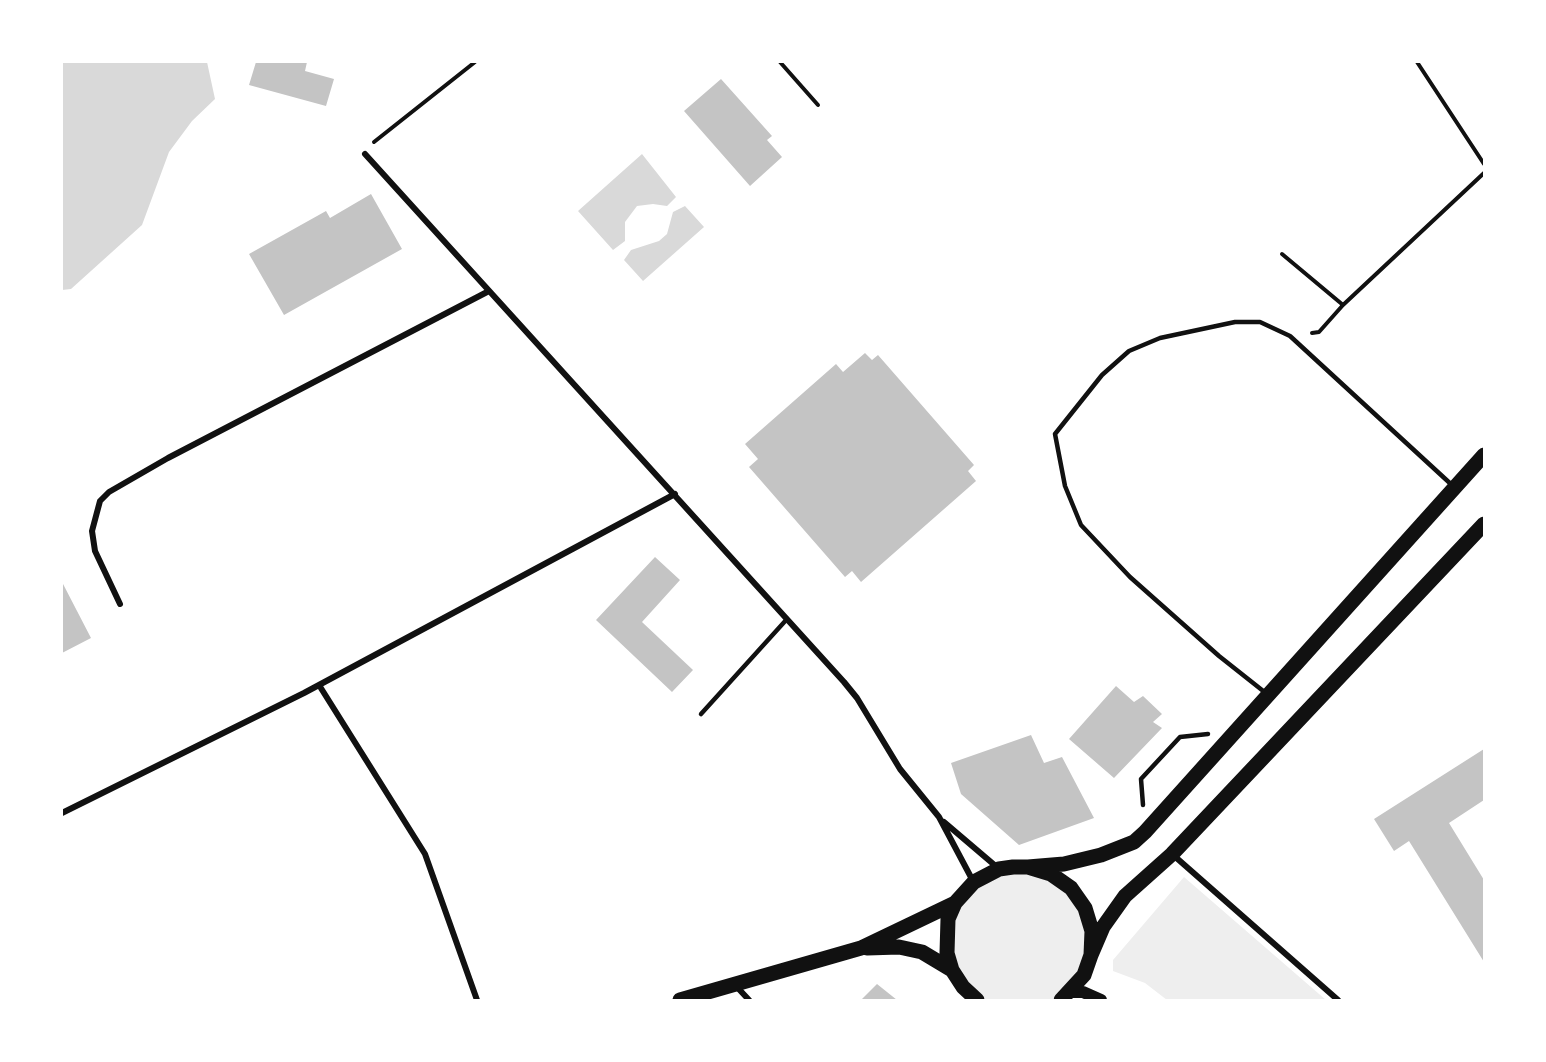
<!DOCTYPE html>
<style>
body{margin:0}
#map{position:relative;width:1546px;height:1062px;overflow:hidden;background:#fff;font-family:"Libre Baskerville",serif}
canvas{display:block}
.frame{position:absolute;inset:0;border:63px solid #fff;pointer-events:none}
</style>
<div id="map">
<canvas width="1546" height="1062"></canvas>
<div class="frame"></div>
</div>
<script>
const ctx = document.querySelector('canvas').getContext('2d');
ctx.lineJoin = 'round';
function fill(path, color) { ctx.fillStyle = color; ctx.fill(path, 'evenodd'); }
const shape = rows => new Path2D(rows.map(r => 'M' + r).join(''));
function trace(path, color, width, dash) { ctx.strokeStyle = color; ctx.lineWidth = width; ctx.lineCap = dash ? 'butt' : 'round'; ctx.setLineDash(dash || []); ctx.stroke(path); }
fill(shape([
 [1005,869,1052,876,1085,909,1090,955,1056,1000,984,1000,952,962,953,914,965,894],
 [1184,877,1326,1000,1167,1000,1145,983,1113,971,1113,960]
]), '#eee');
fill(shape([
 [62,62,207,62,215,99,192,121,169,152,142,225,71,289,62,290],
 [642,154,676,197,667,206,653,204,637,206,625,222,625,241,613,250,578,211],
 [685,206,704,227,643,281,624,260,631,250,659,241,667,234,673,212]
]), '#d9d9d9');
fill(shape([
 [256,62,307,62,305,71,334,79,326,106,249,85],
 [721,79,772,136,767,140,782,157,750,186,684,111],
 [371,194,402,249,284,315,249,254,326,211,330,218],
 [865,353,872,360,878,355,974,465,968,471,976,481,861,582,852,571,845,577,749,467,758,459,745,444,836,364,843,372],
 [655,557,680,580,642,622,693,670,672,692,596,620],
 [62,582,91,638,62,653],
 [1116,686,1134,702,1143,696,1162,714,1153,722,1162,728,1114,778,1069,739],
 [1031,735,1044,763,1062,757,1094,818,1019,845,961,794,951,763],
 [1484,749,1484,800,1449,823,1484,880,1484,962,1409,841,1394,851,1374,819],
 [877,984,897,1000,861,1000]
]), '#c4c4c4');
trace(shape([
 [780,62,818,105],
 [1417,62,1484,164],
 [374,142,475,62],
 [1282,254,1343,305,1319,332,1312,333],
 [1343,305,1484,173]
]), '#111', 4);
trace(shape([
 [1267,694,1219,656,1130,577,1081,525,1065,486,1055,434,1102,375,1129,351,1160,338,1235,322,1260,322,1290,336,1453,486],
 [701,714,787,619],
 [1143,805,1141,779,1180,737,1208,734]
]), '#111', 4.5);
trace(shape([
 [365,154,844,682,857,698,900,769,939,817,973,881],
 [120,604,95,551,92,531,100,501,109,492,168,458,489,291],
 [319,685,425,854,477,1000],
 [62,813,304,693,675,494],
 [944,822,998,868],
 [1172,854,1338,1000],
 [736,986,749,1000]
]), '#111', 6);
trace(shape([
 [1071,992,1083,992,1101,1000]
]), '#111', 12);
trace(shape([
 [1028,867,1064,864,1101,855,1134,842,1145,832,1484,455],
 [867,948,899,947,922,952,952,970],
 [1091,955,1103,927,1125,896,1172,854,1484,524],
 [680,1000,861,948,955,903],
 [977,1000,963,987,952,970,947,953,948,919,955,903,974,882,999,869,1013,867,1028,867,1051,874,1071,888,1085,908,1092,931,1091,955,1084,975,1061,1000]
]), '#111', 15);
</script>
